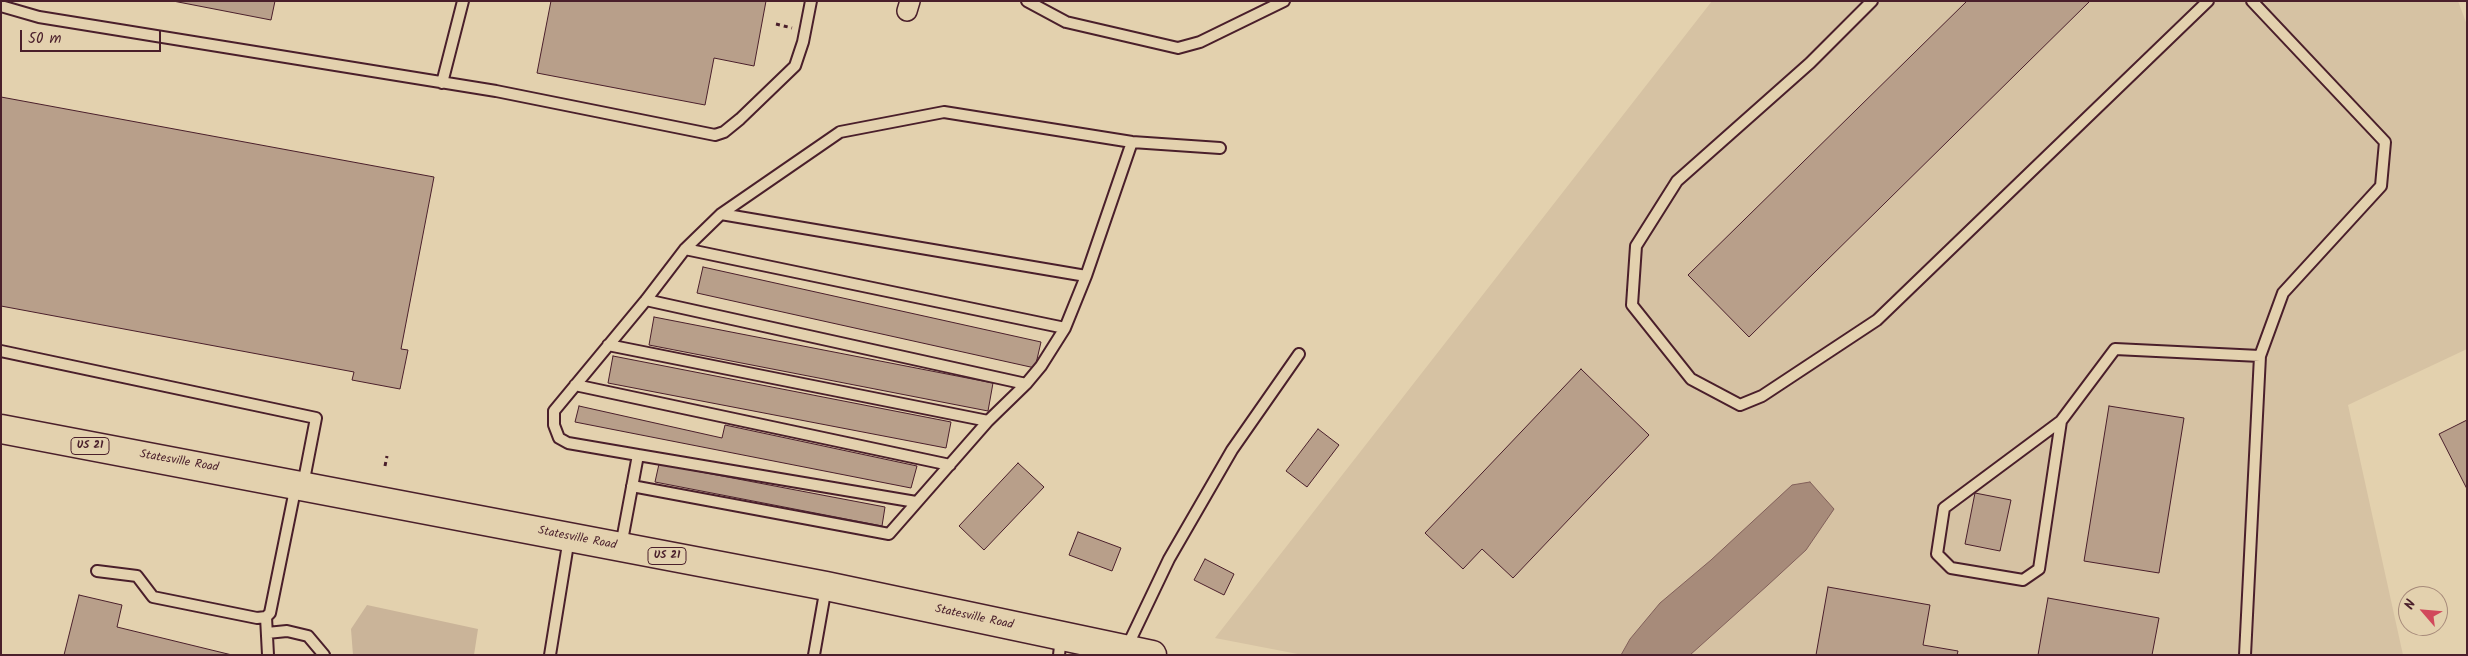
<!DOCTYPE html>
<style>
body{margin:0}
#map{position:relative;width:2468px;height:656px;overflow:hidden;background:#e3d1ae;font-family:Kalam,sans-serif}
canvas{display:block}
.frame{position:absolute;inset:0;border:2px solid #4a1f2b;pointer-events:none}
.north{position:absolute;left:2398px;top:586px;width:50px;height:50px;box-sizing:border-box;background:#e3d1ae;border:1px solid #a68a7a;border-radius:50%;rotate:297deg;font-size:14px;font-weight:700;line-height:20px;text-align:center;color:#4a1f2b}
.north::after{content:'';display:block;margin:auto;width:18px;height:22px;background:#d1495b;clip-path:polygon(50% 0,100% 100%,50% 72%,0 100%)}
.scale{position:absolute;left:20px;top:30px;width:141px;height:22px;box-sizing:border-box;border:2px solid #4a1f2b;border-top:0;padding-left:6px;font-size:15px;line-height:18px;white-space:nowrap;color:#4a1f2b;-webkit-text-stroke:4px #e3d1ae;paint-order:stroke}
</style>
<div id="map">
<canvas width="2468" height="656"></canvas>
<div class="frame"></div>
<div class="north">N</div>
<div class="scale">50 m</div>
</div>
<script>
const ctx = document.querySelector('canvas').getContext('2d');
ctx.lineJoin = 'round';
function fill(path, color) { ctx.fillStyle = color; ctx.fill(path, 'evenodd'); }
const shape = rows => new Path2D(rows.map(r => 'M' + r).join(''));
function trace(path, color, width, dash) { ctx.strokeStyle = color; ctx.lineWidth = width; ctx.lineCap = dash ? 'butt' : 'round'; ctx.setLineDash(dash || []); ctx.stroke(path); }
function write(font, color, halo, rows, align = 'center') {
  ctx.font = font + ' Kalam,sans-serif'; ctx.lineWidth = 4; ctx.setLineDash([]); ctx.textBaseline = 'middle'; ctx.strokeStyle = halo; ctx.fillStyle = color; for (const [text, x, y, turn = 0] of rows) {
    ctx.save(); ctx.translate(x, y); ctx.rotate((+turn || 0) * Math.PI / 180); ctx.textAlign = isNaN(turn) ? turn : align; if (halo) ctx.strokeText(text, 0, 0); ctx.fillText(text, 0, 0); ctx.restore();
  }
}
fill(shape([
 [1712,1,2458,1,2467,25,2467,349,2348,405,2403,655,1303,655,1215,638]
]), '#d6c2a3');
fill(shape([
 [367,605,478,629,474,655,353,655,351,629]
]), '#cab499');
const water = shape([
 [1810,482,1834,509,1806,550,1768,585,1690,655,1621,655,1630,639,1660,603,1711,560,1792,485,1810,482]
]);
fill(water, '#a78b7a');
trace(water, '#82605a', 1);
const building = shape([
 [173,1,275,1,271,20,173,1],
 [551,1,766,1,754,66,714,58,705,105,537,73,551,1],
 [1967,1,2090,1,1749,337,1688,275,1967,1],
 [1,97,434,177,401,349,408,350,400,389,352,380,354,372,1,306,1,97],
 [703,267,1041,342,1035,368,697,293,703,267],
 [654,317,993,383,988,411,649,345,654,317],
 [613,356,951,422,946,448,608,383,613,356],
 [1581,369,1649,435,1513,578,1482,549,1463,569,1425,533,1581,369],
 [579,406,722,438,725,425,917,466,911,488,575,422,579,406],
 [2109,406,2184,418,2159,573,2084,561,2109,406],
 [2467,420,2467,489,2439,434,2467,420],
 [1318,429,1339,445,1307,487,1286,471,1318,429],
 [1018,463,1044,487,984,550,959,526,1018,463],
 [659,464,885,507,882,526,655,482,659,464],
 [1975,493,2011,500,2000,551,1965,544,1975,493],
 [1078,532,1121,548,1112,571,1069,555,1078,532],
 [1205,559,1234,574,1224,595,1194,580,1205,559],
 [1828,587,1930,605,1923,645,1958,651,1957,655,1816,655,1828,587],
 [79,595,122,605,117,627,232,655,64,655,79,595],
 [2048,598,2159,618,2152,655,2038,655,2048,598]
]);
fill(building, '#b89f8a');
trace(building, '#4a1f2b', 1);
const lane = shape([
 [1027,1,1066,22,1178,48,1200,42,1284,1],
 [1872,1,1810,63,1677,181,1636,246,1632,305,1691,379,1740,405,1762,396,1877,320,2208,1],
 [1,6,39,17,496,91,715,135,724,132,740,119,795,66,803,42,811,1],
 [442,83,463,1],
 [721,214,1086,276,1132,142],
 [646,300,1026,384],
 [1065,328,1086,276],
 [608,345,988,421],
 [1,351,316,418,303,485],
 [575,385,950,465],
 [2061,421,1944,508,1937,554,1951,568,2023,580,2039,569,2061,421,2115,349,2260,356],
 [638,455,916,502],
 [632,486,889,534,988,421,1026,384,1041,366,1065,328,685,249],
 [621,546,638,455,568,443,559,438,554,425,554,411,646,300,685,249,721,214,840,132,944,112,1132,142,1220,148],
 [97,571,137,576,153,597,257,618,266,617,270,613,296,485],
 [266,617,268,655],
 [267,633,287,631,308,636,324,655],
 [1126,649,1169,559,1232,450,1299,354],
 [550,655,569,538],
 [814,655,826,587],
 [1059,655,1061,637],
 [2245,655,2260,356,2283,293,2381,186,2385,142,2252,1]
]);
const street = shape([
 [907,11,910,1]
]);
const primary = shape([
 [1,429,826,586,1152,655]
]);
trace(lane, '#4a1f2b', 14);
trace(street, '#4a1f2b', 22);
trace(primary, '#4a1f2b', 31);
trace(shape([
 [776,24,792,28],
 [385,466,387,456]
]), '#4a1f2b', 3, [4, 4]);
trace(lane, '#e3d1ae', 10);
trace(street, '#e3d1ae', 19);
trace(primary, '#e3d1ae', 28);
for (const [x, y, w] of [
 [90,446,38],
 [667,556,38]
]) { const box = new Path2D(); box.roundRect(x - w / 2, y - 8.5, w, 17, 4); ctx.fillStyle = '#e3d1ae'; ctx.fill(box); trace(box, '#4a1f2b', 1); }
write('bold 11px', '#4a1f2b', null, [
 ["US 21",90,446],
 ["US 21",667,556]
]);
write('12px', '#4a1f2b', '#e3d1ae', [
 ["Statesville Road",179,462,10],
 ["Statesville Road",577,539,11],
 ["Statesville Road",974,618,12]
]);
</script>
